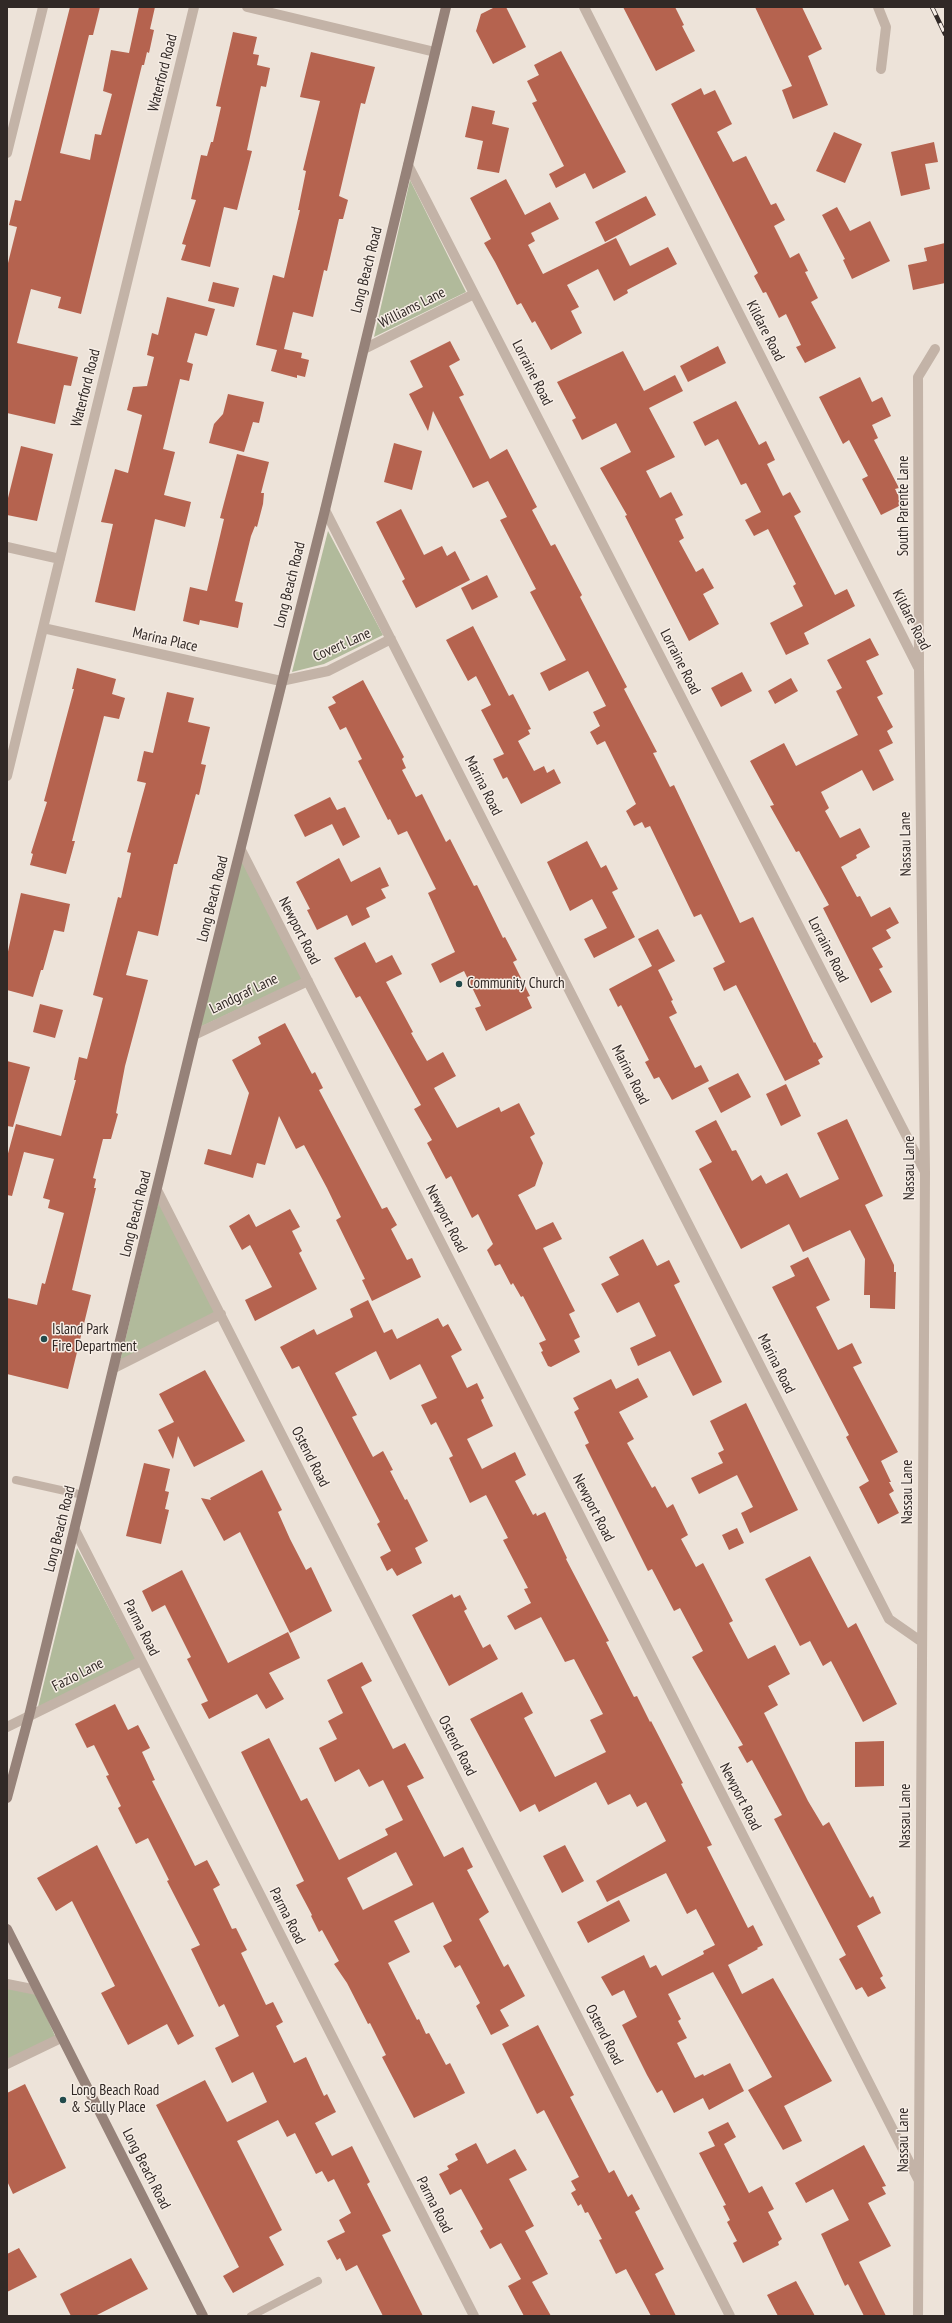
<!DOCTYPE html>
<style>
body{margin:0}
#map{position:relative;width:952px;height:2323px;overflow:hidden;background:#ede3d9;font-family:"PT Sans Narrow",sans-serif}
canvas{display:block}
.frame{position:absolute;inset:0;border:8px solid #312926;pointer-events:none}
</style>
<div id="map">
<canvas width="952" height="2323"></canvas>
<div class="frame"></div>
</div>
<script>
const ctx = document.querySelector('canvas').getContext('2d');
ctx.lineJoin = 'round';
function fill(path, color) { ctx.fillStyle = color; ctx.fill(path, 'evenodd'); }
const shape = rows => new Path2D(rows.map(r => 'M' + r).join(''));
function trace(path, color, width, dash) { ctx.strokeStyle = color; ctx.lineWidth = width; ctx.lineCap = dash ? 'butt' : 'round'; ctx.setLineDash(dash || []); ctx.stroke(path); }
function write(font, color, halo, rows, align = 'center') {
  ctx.font = font + ' "PT Sans Narrow",sans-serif'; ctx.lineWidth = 3; ctx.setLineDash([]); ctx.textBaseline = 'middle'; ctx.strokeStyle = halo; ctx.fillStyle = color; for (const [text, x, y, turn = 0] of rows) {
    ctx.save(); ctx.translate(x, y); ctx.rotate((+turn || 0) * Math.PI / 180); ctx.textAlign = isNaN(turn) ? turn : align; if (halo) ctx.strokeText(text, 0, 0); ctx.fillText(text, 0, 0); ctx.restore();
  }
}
fill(shape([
 [410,180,466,292,374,337],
 [328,531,383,635,324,664,292,672],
 [242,860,303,979,200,1027],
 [159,1199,217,1314,120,1362],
 [77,1548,136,1659,38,1707],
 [7,1987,35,1992,56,2038,7,2062]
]), '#b1ba9b');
fill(shape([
 [70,7,100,7,93,35,89,35,60,153,90,160,95,134,101,135,112,94,103,91,111,50,129,53,139,7,155,7,150,29,154,30,149,53,147,52,144,65,142,65,81,314,58,308,61,297,31,289,17,343,78,357,71,386,64,385,55,424,7,413,7,267,17,227,9,225,15,200,21,201],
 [495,7,506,7,526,47,493,64,476,31,481,14],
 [623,7,675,7,684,25,682,26,695,51,656,71],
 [755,7,802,7,822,49,808,56,828,105,793,119,782,90,792,86],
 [233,32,257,37,253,54,259,55,257,65,270,68,266,87,261,86,247,150,252,151,237,210,224,207,210,267,181,260,186,245,182,244,196,200,191,199,201,155,207,156,211,142,213,142,221,107,216,106],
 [561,51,626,172,593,189,585,173,556,188,549,174,564,166,532,103,537,101,527,81,539,75,534,65],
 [311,52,375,67,365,104,361,103,339,196,348,200,343,219,339,219,327,271,324,270,313,317,293,312,284,349,302,353,301,358,309,360,305,377,297,375,297,378,271,371,277,350,256,345,273,275,284,278,300,210,298,210,306,171,303,170,320,101,300,97],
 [701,88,704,95,715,90,732,124,717,132,733,162,746,156,771,205,776,203,785,220,774,226,790,258,799,253,808,271,805,272,818,298,811,302,836,348,805,363,796,347,801,345,786,314,779,318,766,292,763,293,754,276,758,273,671,104],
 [472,106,495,111,492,124,509,128,499,173,477,169,483,141,465,137],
 [834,132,862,144,845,183,816,171],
 [934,142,938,162,925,164,930,189,901,196,891,152],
 [506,179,525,215,550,202,559,219,531,233,535,241,528,245,543,274,616,238,630,266,668,247,677,264,627,290,628,293,614,301,598,269,567,285,579,307,571,311,582,333,551,350,535,321,532,323,521,303,517,305,495,262,484,243,491,239,470,198],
 [646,196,656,215,605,242,595,222],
 [837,207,850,231,870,221,890,261,852,279,843,260,845,259,822,215],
 [945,243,945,283,913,290,908,265,927,261,924,248],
 [213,282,239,288,234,307,208,301],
 [167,297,215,309,207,336,195,333,187,362,193,364,189,381,180,379,163,449,175,452,164,495,191,502,185,527,155,519,135,611,95,602,113,524,101,522,115,469,128,473,142,415,127,410,133,387,147,386,154,357,147,355,152,333,158,335],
 [450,341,460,360,449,366,464,395,459,397,490,459,507,449,537,507,532,510,551,546,555,544,582,595,580,597,627,687,624,689,657,752,653,753,670,787,674,785,740,923,753,917,814,1043,815,1042,823,1057,818,1060,820,1064,785,1081,736,985,724,991,713,968,725,962,701,914,694,917,650,826,645,828,642,822,634,826,626,811,636,804,605,741,597,745,590,732,600,726,593,712,606,706,588,671,549,691,540,673,566,660,530,592,536,589,500,520,507,517,488,481,473,488,433,411,428,431,409,394,423,387,410,361],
 [718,346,726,363,688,382,680,366],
 [623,351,644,391,675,375,683,391,649,408,675,457,646,471,660,498,671,492,683,515,675,519,684,538,679,541,696,572,703,568,714,588,703,594,719,624,689,641,625,516,627,515,600,468,631,452,616,423,582,440,572,420,576,418,557,382],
 [860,377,872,402,882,397,891,416,872,425,878,438,874,440,899,488,895,489,903,504,881,515,862,479,868,476,849,440,843,444,819,397],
 [228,394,264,402,259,423,253,422,244,452,209,443,214,424,223,414],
 [736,401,759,445,766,441,775,460,767,464,783,496,790,492,801,512,794,516,835,595,847,589,855,606,804,633,809,644,786,655,770,623,803,606,793,586,796,584,768,529,754,536,745,520,761,512,746,483,741,485,718,439,705,446,693,422],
 [394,443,422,451,412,490,384,482],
 [21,446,53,454,37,521,7,515,7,502],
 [237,454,269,462,261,493,264,493,263,504,257,527,255,526,251,536,235,601,243,603,238,628,200,620,199,625,183,621,190,587,207,591,224,519,220,518],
 [401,509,424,555,442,546,447,556,455,551,470,580,416,608,402,581,405,579,376,522],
 [487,575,498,597,472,610,461,588],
 [473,626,509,696,513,694,531,729,528,730,530,734,518,741,534,771,544,766,547,773,554,769,561,783,521,804,507,777,503,779,493,759,504,754,481,710,491,705,476,676,468,681,446,640],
 [870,638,879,655,866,661,883,694,877,697,893,727,887,731,893,743,879,750,894,780,873,791,862,770,821,792,829,808,825,811,840,838,860,828,870,847,856,855,857,858,841,867,857,897,860,896,871,917,890,907,899,923,886,930,891,938,872,948,883,967,879,969,892,992,871,1003,823,908,829,905,799,851,796,852,770,806,774,805,750,761,784,743,796,766,858,735,836,691,842,688,827,660],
 [77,668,116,679,112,694,125,698,119,719,104,716,72,841,75,841,66,874,30,865,33,854,31,853,47,802,44,801,74,689,72,689],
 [742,672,752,691,721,707,711,688],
 [791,678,798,691,775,704,768,691],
 [363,680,404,757,402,759,406,768,402,770,416,797,422,794,446,842,450,839,474,886,477,885,503,938,505,937,517,960,513,962,530,996,527,997,532,1008,486,1031,475,1008,481,1006,464,971,440,983,431,964,455,952,428,893,436,889,407,831,398,835,390,819,388,820,358,761,362,759,346,727,340,730,328,707,336,703,332,697],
 [167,692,194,698,188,722,210,727,201,764,206,765,199,795,196,794,177,864,174,864,158,936,138,931,126,975,148,980,125,1066,116,1113,118,1114,111,1139,103,1139,93,1178,96,1179,94,1188,96,1188,72,1290,91,1295,68,1389,7,1374,7,1298,37,1305,42,1283,45,1284,64,1213,48,1208,50,1200,43,1198,54,1159,24,1152,12,1196,7,1195,7,1157,16,1124,61,1136,76,1080,74,1080,79,1057,87,1059,103,998,93,995,118,897,121,898,131,853,127,852,146,783,137,781,144,751,153,753],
 [330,797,337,810,345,807,360,837,343,846,332,824,305,837,294,815],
 [587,841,601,868,606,865,618,889,612,892,635,937,594,958,584,939,607,928,592,899,570,911,547,862],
 [339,858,351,882,380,867,389,886,381,889,386,898,366,908,370,917,352,926,347,915,317,930,307,910,310,909,296,882],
 [21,893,70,904,64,932,54,930,43,970,41,970,33,997,7,990,7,956],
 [658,929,675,961,658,970,673,1000,671,1001,677,1013,669,1017,695,1068,701,1065,709,1081,672,1100,659,1077,654,1079,645,1062,649,1060,621,1005,618,1007,609,989,652,966,638,939],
 [365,942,376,963,392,955,402,974,386,982,413,1032,411,1033,427,1061,443,1052,456,1076,434,1088,457,1128,499,1107,501,1112,519,1103,535,1134,530,1137,543,1163,535,1186,518,1195,536,1230,553,1222,562,1239,543,1248,575,1311,569,1314,580,1337,574,1340,580,1352,551,1367,548,1366,541,1352,543,1351,539,1343,546,1340,523,1296,521,1297,513,1283,511,1285,500,1264,495,1266,487,1250,493,1244,478,1214,472,1218,451,1176,446,1179,427,1143,432,1140,414,1109,421,1105,360,996,356,998,334,958],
 [40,1004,63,1010,55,1038,33,1032],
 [285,1023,312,1074,315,1072,323,1088,319,1090,382,1209,387,1207,397,1225,391,1229,407,1260,412,1258,421,1277,372,1301,362,1280,365,1279,336,1220,341,1217,327,1188,304,1145,296,1149,279,1116,265,1165,257,1163,253,1178,204,1164,208,1149,231,1155,249,1093,232,1060,261,1044,258,1037],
 [7,1061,30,1067,13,1127,7,1126],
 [738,1073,751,1097,721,1113,708,1088],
 [786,1084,801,1116,781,1126,766,1094],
 [847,1119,883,1196,865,1205,894,1265,894,1272,896,1272,895,1309,870,1308,870,1295,864,1295,865,1259,850,1230,803,1252,789,1224,741,1249,699,1169,712,1162,695,1131,716,1120,732,1151,736,1150,752,1181,761,1175,766,1184,787,1173,800,1198,839,1179,817,1133],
 [290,1209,300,1227,292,1231,302,1251,299,1253,317,1289,255,1321,245,1300,272,1287,250,1245,242,1250,229,1226,249,1214,256,1227],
 [643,1239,657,1266,669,1260,680,1282,674,1285,722,1382,693,1396,670,1351,638,1366,630,1348,656,1336,639,1302,617,1313,601,1284,619,1275,609,1257],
 [808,1257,830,1300,816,1307,838,1350,852,1343,862,1363,853,1367,898,1452,881,1461,891,1482,889,1482,894,1491,889,1494,899,1513,878,1524,859,1487,869,1481,846,1437,849,1435,772,1287,795,1276,790,1266],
 [368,1300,384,1333,392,1329,397,1339,438,1318,443,1327,448,1324,462,1350,451,1356,467,1388,477,1383,484,1398,481,1400,493,1426,467,1439,482,1469,515,1452,526,1475,515,1481,533,1515,536,1513,537,1516,545,1512,567,1558,566,1559,609,1641,606,1642,634,1697,637,1696,650,1722,651,1721,683,1783,681,1784,712,1845,707,1847,748,1928,753,1925,763,1945,757,1948,758,1949,728,1965,742,1994,773,1978,832,2081,784,2106,802,2141,783,2150,748,2090,772,2077,713,1972,668,1994,681,2019,678,2021,687,2038,677,2043,695,2078,703,2074,704,2076,730,2063,744,2091,709,2110,703,2098,674,2113,662,2090,657,2093,647,2075,622,2025,637,2017,624,1990,612,1996,601,1977,644,1955,650,1968,656,1965,662,1976,704,1954,703,1951,715,1945,696,1909,687,1914,666,1873,607,1902,596,1881,666,1841,646,1802,637,1807,630,1794,608,1805,596,1782,539,1812,535,1804,520,1812,470,1719,522,1692,533,1713,524,1718,555,1777,606,1752,590,1720,603,1714,574,1659,565,1662,541,1617,515,1630,507,1616,531,1603,524,1589,528,1588,503,1540,508,1538,486,1495,470,1503,449,1458,453,1456,436,1422,431,1425,421,1405,437,1398,420,1364,390,1380,376,1351,335,1373,357,1415,352,1417,373,1457,383,1451,393,1470,390,1471,405,1500,407,1499,428,1541,415,1548,422,1563,397,1576,392,1568,387,1571,380,1557,391,1551,377,1524,380,1522,299,1366,292,1369,280,1347,314,1329,317,1335,353,1317,350,1309],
 [205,1370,245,1441,194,1467,178,1436,173,1459,158,1430,174,1422,159,1394],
 [638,1378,648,1397,619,1412,634,1439,627,1443,652,1488,655,1486,667,1508,673,1504,688,1535,681,1539,696,1567,703,1563,733,1621,729,1623,748,1659,775,1645,790,1674,768,1686,778,1705,764,1713,808,1801,823,1826,829,1822,870,1898,873,1896,881,1913,857,1926,883,1976,880,1978,886,1988,868,1997,862,1987,856,1990,839,1959,846,1955,774,1819,782,1815,752,1760,747,1763,738,1747,743,1745,692,1657,703,1651,680,1608,674,1611,652,1569,648,1571,585,1445,589,1443,574,1412,579,1409,573,1398,611,1379,616,1389],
 [746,1403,798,1510,750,1533,741,1513,753,1507,737,1475,699,1494,691,1478,723,1463,718,1453,724,1450,710,1421],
 [144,1463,170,1469,165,1491,169,1492,165,1509,169,1510,161,1544,126,1536],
 [262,1470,282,1510,278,1512,290,1539,306,1570,311,1567,332,1611,290,1633,240,1532,224,1541,201,1498,211,1500,210,1498],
 [737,1528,744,1543,729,1550,722,1535],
 [810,1556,848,1628,856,1623,897,1704,863,1722,831,1661,823,1666,810,1641,800,1646,765,1579],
 [182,1570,228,1663,288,1632,300,1658,269,1673,284,1699,266,1709,257,1694,209,1719,201,1704,208,1701,187,1659,191,1657,165,1605,152,1612,142,1591],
 [452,1594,454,1598,460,1595,467,1609,464,1611,483,1648,490,1644,498,1659,449,1686,412,1615],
 [362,1662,372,1681,361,1687,393,1749,405,1743,424,1778,407,1786,444,1857,463,1847,473,1867,467,1870,489,1912,479,1919,504,1967,508,1964,525,1996,500,2010,509,2026,491,2035,476,2006,480,2003,460,1965,455,1968,443,1946,452,1941,433,1902,394,1921,410,1952,388,1963,417,2020,419,2019,426,2034,429,2033,446,2065,450,2063,465,2093,414,2118,382,2057,386,2055,370,2023,368,2024,347,1983,334,1964,339,1961,322,1930,319,1932,311,1916,312,1915,296,1885,304,1881,241,1752,269,1738,301,1801,307,1798,339,1860,388,1835,385,1829,403,1820,383,1780,369,1787,359,1769,335,1782,319,1748,337,1739,328,1721,343,1713,327,1680],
 [396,1852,413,1885,363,1910,347,1878],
 [115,1704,128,1730,138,1725,150,1748,142,1752,155,1780,152,1781,195,1866,207,1860,220,1885,213,1889,232,1929,236,1928,247,1950,241,1953,266,2005,273,2002,283,2022,276,2026,294,2063,306,2057,324,2096,327,2094,336,2112,315,2123,332,2156,352,2146,370,2182,367,2184,391,2231,382,2235,423,2316,383,2316,357,2265,346,2271,340,2258,337,2260,327,2241,345,2232,339,2220,351,2213,334,2179,328,2182,322,2171,316,2174,295,2133,287,2137,278,2120,237,2141,282,2230,269,2237,284,2265,233,2293,223,2276,239,2267,156,2105,205,2080,227,2122,267,2102,253,2072,232,2083,215,2048,239,2036,224,2004,219,2007,191,1949,200,1945,167,1881,169,1880,148,1838,136,1844,118,1808,121,1806,106,1776,109,1775,94,1745,87,1748,75,1724],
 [884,1741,884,1786,855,1787,855,1742],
 [97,1845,194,2036,178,2045,167,2024,128,2045,101,1993,115,1986,72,1901,56,1911,37,1878],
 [565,1845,584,1881,562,1893,543,1856],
 [619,1900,630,1921,588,1943,577,1922],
 [538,2025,574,2095,570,2097,609,2173,614,2170,628,2197,632,2194,640,2209,635,2212,664,2269,655,2274,676,2316,651,2316,626,2269,616,2274,599,2240,602,2239,588,2212,585,2213,581,2204,578,2206,571,2193,576,2190,571,2181,579,2177,544,2110,537,2114,502,2044],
 [25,2084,66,2168,13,2194,7,2181,7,2093],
 [728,2122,736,2137,724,2144,749,2193,762,2186,774,2209,768,2212,782,2239,778,2242,779,2245,743,2263,733,2243,737,2241,727,2222,730,2220,723,2206,726,2205,699,2153,715,2146,708,2132],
 [476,2143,487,2164,515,2149,527,2170,509,2179,534,2226,525,2231,548,2274,532,2282,551,2316,524,2316,508,2286,521,2279,501,2243,490,2249,480,2231,483,2229,461,2189,450,2195,439,2174,449,2169,447,2166,458,2160,455,2154],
 [864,2145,886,2186,882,2187,886,2194,868,2203,891,2246,859,2262,886,2316,864,2316,848,2284,845,2286,821,2234,849,2220,833,2189,806,2203,795,2183],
 [19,2248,37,2277,7,2292,7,2254],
 [131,2258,148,2289,95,2316,71,2316,60,2294],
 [796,2281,815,2316,778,2316,767,2295]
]), '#b5634f');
trace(shape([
 [16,1480,83,1495],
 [251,2316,318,2281]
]), '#c3b3a7', 8);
trace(shape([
 [247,7,435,52],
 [584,7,918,667],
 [878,7,886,27,881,69],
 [7,153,43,7],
 [408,165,924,1170],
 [364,349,474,294],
 [325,510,889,1619,922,1642],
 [7,547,60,559],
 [43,628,281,681,328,671,391,639],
 [7,776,194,7],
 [241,850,918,2179],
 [194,1035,308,981],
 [157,1190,730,2316],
 [114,1368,221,1314],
 [75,1530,474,2316],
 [7,1727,141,1661],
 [7,1984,37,1990],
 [7,2064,61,2038],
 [918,2316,925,1173,919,668,918,377,935,349]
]), '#c3b3a7', 10);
trace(shape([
 [7,1798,29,1716,194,1035,325,510,446,7],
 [7,1929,203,2316]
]), '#968279', 10);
const rail = shape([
 [932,7,945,34]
]);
trace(rail, '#312926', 4.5);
trace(rail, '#f6ede5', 3, [9]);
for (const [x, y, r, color] of [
 [459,984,4,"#224b4c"],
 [44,1339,4,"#224b4c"],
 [63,2100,4,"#224b4c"]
]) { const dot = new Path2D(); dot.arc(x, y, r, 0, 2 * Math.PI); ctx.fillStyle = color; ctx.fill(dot); trace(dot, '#f6ede5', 1.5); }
write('15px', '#312926', '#f6ede5', [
 ["Waterford Road",163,73,-76],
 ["Long Beach Road",367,270,-76],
 ["Williams Lane",412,308,-27],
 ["Kildare Road",765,331,63],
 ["Lorraine Road",532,373,63],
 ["Waterford Road",86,388,-76],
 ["South Parente Lane",904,506,-90],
 ["Long Beach Road",290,585,-76],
 ["Kildare Road",911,620,63],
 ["Marina Place",165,640,13],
 ["Covert Lane",342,645,-24],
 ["Lorraine Road",680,662,63],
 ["Marina Road",483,786,63],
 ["Nassau Lane",906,844,-91],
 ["Long Beach Road",213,899,-76],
 ["Newport Road",299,931,63],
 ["Lorraine Road",828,950,63],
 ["Landgraf Lane",244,994,-26],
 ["Marina Road",630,1075,63],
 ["Nassau Lane",910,1168,-90],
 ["Long Beach Road",136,1214,-76],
 ["Newport Road",446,1219,63],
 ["Marina Road",776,1364,63],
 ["Ostend Road",310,1457,63],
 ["Nassau Lane",908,1492,-90],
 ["Newport Road",593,1508,63],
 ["Long Beach Road",60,1529,-76],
 ["Parma Road",141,1628,63],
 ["Fazio Lane",78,1675,-27],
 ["Ostend Road",457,1746,63],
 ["Newport Road",740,1797,63],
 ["Nassau Lane",906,1816,-90],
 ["Parma Road",287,1916,63],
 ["Ostend Road",604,2035,63],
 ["Nassau Lane",904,2140,-90],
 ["Long Beach Road",146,2169,63],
 ["Parma Road",434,2205,63]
]);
write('15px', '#312926', '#f6ede5', [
 ["Community Church",467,984],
 ["Island Park",52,1330],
 ["Fire Department",52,1347],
 ["Long Beach Road",71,2091],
 ["& Scully Place",71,2108]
], 'left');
</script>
